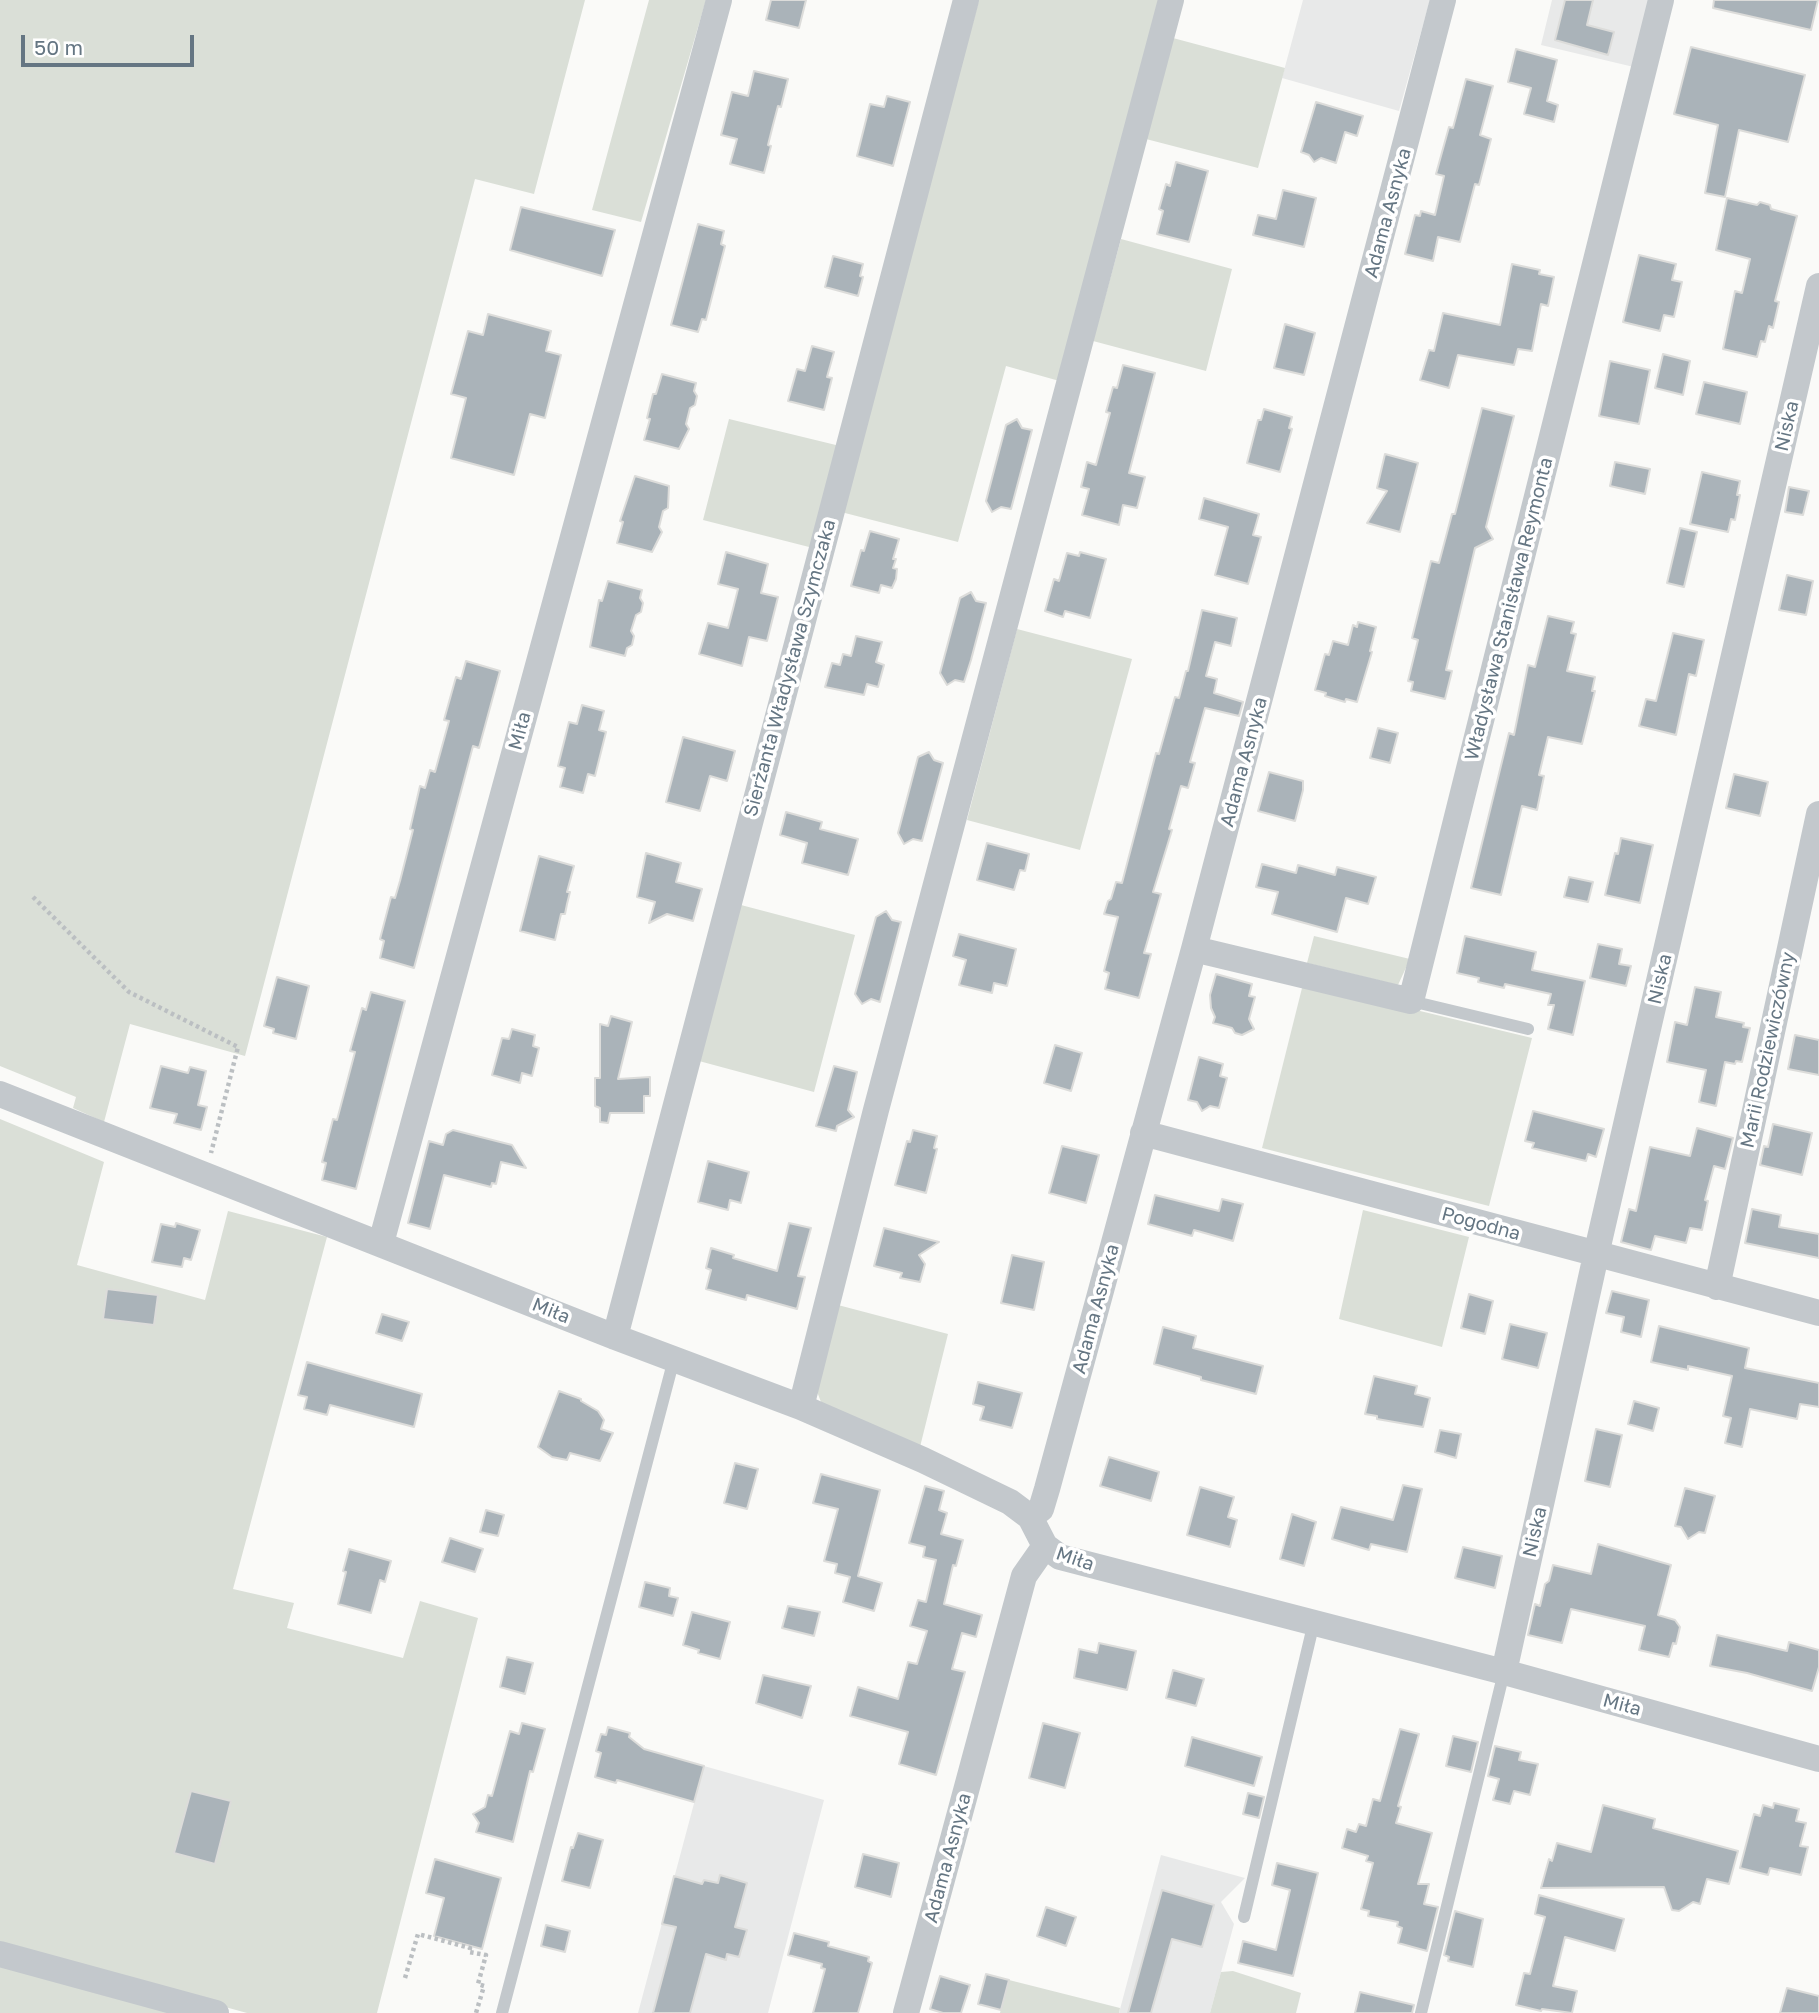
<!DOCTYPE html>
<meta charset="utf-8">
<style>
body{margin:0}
#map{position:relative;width:1819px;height:2013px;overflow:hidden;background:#fafaf8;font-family:"Golos Text",sans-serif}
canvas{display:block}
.scale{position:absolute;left:21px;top:35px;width:173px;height:32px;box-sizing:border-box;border:4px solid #657683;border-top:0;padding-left:9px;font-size:21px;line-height:24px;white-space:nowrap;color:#657683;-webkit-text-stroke:5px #fff;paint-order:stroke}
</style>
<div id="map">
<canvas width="1819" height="2013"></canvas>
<div class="scale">50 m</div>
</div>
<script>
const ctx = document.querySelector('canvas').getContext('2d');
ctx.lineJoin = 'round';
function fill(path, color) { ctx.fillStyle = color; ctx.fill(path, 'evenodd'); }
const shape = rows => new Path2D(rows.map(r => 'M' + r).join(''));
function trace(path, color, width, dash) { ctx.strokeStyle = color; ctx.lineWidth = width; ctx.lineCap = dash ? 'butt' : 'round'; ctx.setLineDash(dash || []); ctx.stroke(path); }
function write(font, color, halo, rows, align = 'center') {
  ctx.font = font + ' "Golos Text",sans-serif'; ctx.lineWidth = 7; ctx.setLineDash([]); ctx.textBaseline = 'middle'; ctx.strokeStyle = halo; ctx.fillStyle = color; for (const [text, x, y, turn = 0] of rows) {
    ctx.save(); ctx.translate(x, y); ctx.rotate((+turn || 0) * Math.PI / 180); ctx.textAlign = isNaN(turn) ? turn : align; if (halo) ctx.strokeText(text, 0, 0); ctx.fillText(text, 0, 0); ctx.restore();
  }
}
fill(shape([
 [1303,0,1430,0,1399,111,1282,78],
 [1552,0,1655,0,1638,68,1541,45],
 [704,1766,824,1800,768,2013,638,2013],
 [1161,1855,1245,1878,1221,1902,1234,1924,1210,2013,1119,2013]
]), '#e8e9e9');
fill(shape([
 [0,0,585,0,534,194,475,179,245,1056,130,1024,104,1122,73,1108,76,1097,0,1066],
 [649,0,706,0,641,222,592,210],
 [979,0,1162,0,1063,382,1006,366,958,542,841,512],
 [1173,38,1285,68,1258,168,1146,139],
 [1121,239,1232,269,1206,371,1093,341],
 [729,419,840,446,813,548,703,520],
 [1017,629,1132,659,1080,850,967,820],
 [741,905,855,935,814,1092,699,1061],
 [1314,936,1410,959,1398,985,1307,963],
 [1304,980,1416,1010,1532,1038,1489,1206,1262,1148],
 [0,1119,104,1162,77,1265,205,1300,228,1211,327,1237,233,1589,294,1603,287,1628,403,1658,420,1601,478,1618,377,2013,247,2013,0,1945],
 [1363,1210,1469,1237,1442,1347,1339,1319],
 [838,1305,948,1334,920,1447,821,1402,816,1389],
 [0,1961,188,2013,0,2013],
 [1233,1971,1301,1993,1296,2013,1210,2013,1221,1972],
 [1009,1980,1120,2008,1119,2013,1000,2013]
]), '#dadfd7');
const building = shape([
 [771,0,806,0,799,28,766,20,771,0],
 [1565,0,1593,0,1587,25,1614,32,1608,55,1555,40,1565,0],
 [1714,0,1818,0,1811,30,1713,8,1714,0],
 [1691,47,1805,75,1788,142,1739,130,1725,197,1705,193,1718,125,1674,114,1691,47],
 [1516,49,1557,60,1547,101,1558,105,1554,122,1524,114,1531,88,1508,82,1516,49],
 [754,71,788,79,781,107,778,106,773,125,768,145,771,146,764,173,730,164,737,139,721,135,732,92,748,96,754,71],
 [1466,79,1493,86,1480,135,1491,139,1479,185,1475,184,1460,242,1438,237,1433,261,1405,254,1415,215,1420,216,1421,211,1435,215,1444,176,1436,174,1449,127,1453,128,1466,79],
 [887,96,910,102,893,166,857,156,870,104,884,107,887,96],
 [1316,102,1363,116,1357,136,1345,132,1336,163,1321,158,1314,162,1309,155,1301,152,1316,102],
 [1176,162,1208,171,1189,242,1157,234,1163,211,1159,209,1166,184,1170,186,1176,162],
 [1283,190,1316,198,1304,247,1253,235,1258,215,1276,219,1283,190],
 [1727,198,1757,205,1760,202,1770,205,1771,209,1797,216,1775,301,1779,302,1773,328,1769,326,1765,342,1761,341,1757,357,1723,349,1735,291,1742,293,1750,259,1716,250,1727,198],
 [521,207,615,230,602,276,510,250,521,207],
 [698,224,724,231,721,244,725,246,706,320,702,319,698,332,671,325,698,224],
 [1639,255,1676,264,1672,280,1682,282,1674,317,1664,315,1660,331,1623,322,1639,255],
 [833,256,863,264,860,276,863,277,858,296,825,287,833,256],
 [1512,264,1540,270,1539,274,1554,277,1548,306,1541,304,1532,351,1518,349,1514,365,1458,355,1449,388,1420,380,1429,350,1434,351,1443,313,1500,325,1512,264],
 [488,314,551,331,546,351,561,355,545,418,530,414,514,475,451,458,466,398,451,394,468,331,483,335,488,314],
 [1285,324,1315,333,1304,375,1274,368,1285,324],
 [812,346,834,352,827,377,832,378,824,410,788,401,797,369,805,371,812,346],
 [1663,354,1690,361,1683,395,1655,388,1663,354],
 [1610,361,1650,370,1639,424,1599,416,1610,361],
 [1123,365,1155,373,1129,473,1145,477,1137,508,1123,505,1119,525,1082,515,1089,489,1081,487,1087,462,1096,465,1110,413,1106,412,1113,387,1117,388,1123,365],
 [662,374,696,383,694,391,697,396,695,405,690,408,686,424,689,429,679,449,644,440,650,419,647,418,653,394,656,394,662,374],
 [1704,382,1747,392,1740,424,1696,414,1704,382],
 [1482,408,1514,416,1486,527,1493,539,1475,548,1446,670,1452,671,1445,699,1411,691,1413,682,1408,681,1418,640,1412,638,1431,561,1439,563,1452,514,1455,514,1482,408],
 [1264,409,1292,417,1289,428,1292,429,1280,472,1247,463,1258,420,1261,420,1264,409],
 [1017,419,1022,428,1032,430,1011,509,1001,507,992,512,986,501,1006,425,1017,419],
 [1385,454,1418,463,1400,532,1367,523,1387,491,1377,488,1385,454],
 [1615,462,1650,469,1645,494,1610,486,1615,462],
 [1702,472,1740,481,1737,495,1740,495,1735,520,1731,519,1728,532,1690,524,1702,472],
 [635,476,669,486,668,508,663,511,659,527,662,532,652,552,617,543,623,522,620,521,635,476],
 [1789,487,1809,491,1803,515,1785,512,1789,487],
 [1204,498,1259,514,1253,535,1261,537,1248,584,1215,575,1228,527,1199,519,1204,498],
 [1680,528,1697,532,1684,587,1667,583,1680,528],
 [870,531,899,539,893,559,896,559,893,568,897,569,896,579,892,588,881,585,879,593,851,586,861,550,864,551,870,531],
 [726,552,768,564,761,593,778,597,767,641,749,637,742,666,699,654,708,623,728,628,733,609,738,589,718,584,726,552],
 [1080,552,1106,559,1090,618,1065,611,1063,617,1045,611,1054,579,1059,581,1067,553,1079,556,1080,552],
 [1787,575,1813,581,1806,615,1779,610,1787,575],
 [608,581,642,590,640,598,643,603,641,612,636,615,631,631,634,636,632,645,627,648,625,656,590,647,599,600,602,601,608,581],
 [971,592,976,601,986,603,971,660,964,682,955,680,947,685,940,673,960,598,971,592],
 [1202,610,1237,618,1231,646,1215,642,1206,676,1217,679,1214,693,1243,702,1239,716,1205,708,1190,762,1195,763,1188,788,1181,786,1169,829,1172,830,1153,892,1161,894,1144,953,1151,954,1139,998,1105,989,1109,973,1104,971,1118,917,1104,914,1108,901,1111,899,1116,882,1122,883,1156,753,1159,754,1175,697,1179,698,1186,671,1188,671,1202,610],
 [1548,616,1574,622,1571,633,1576,634,1567,671,1595,677,1592,691,1595,691,1582,744,1548,737,1539,775,1544,776,1537,810,1522,806,1501,895,1471,888,1509,733,1514,735,1528,665,1535,667,1548,616],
 [1358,622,1376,627,1370,651,1372,652,1357,702,1346,699,1345,702,1325,696,1326,693,1315,690,1325,654,1329,655,1333,641,1348,645,1353,625,1357,627,1358,622],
 [1673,633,1704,640,1696,676,1689,674,1676,735,1639,726,1646,699,1656,701,1673,633],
 [856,636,882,642,876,662,884,665,878,687,867,684,864,695,825,687,832,663,840,665,843,654,851,656,856,636],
 [466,661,500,671,479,748,473,746,414,968,380,958,384,941,380,939,391,897,395,898,400,881,413,830,410,829,420,786,425,788,430,770,435,772,449,721,444,720,456,677,461,679,466,661],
 [582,705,604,711,599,730,606,732,595,776,588,774,583,793,560,787,565,768,558,766,569,722,577,724,582,705],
 [1378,728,1398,733,1390,763,1370,758,1378,728],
 [683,737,735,751,727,781,710,776,700,811,666,802,683,737],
 [929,752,934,760,943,763,922,841,913,839,904,844,898,833,918,757,929,752],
 [1269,772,1303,781,1303,790,1295,821,1258,811,1269,772],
 [1734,774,1768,782,1760,816,1726,808,1734,774],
 [786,812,822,822,820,829,858,839,848,875,802,863,807,843,780,835,786,812],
 [1621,838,1653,845,1640,903,1605,895,1615,853,1618,854,1621,838],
 [987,843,1029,854,1025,871,1020,870,1014,890,977,880,987,843],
 [646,853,681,863,676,882,702,889,693,921,667,914,649,923,655,902,637,897,646,853],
 [539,856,574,866,567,892,570,892,567,904,565,914,561,914,555,940,520,931,539,856],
 [1262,864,1296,873,1298,865,1335,875,1337,867,1376,877,1368,904,1346,898,1337,932,1272,914,1278,892,1256,887,1262,864],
 [1569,877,1593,882,1588,902,1564,897,1569,877],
 [886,911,892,920,901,922,880,1002,871,999,862,1004,855,994,876,917,886,911],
 [959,934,1016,949,1007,986,994,983,992,993,959,985,966,960,953,956,959,934],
 [1465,936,1536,952,1532,970,1585,981,1573,1035,1548,1029,1554,1005,1548,1005,1551,994,1505,984,1504,988,1478,982,1479,978,1457,973,1465,936],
 [1598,944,1622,949,1619,964,1631,966,1626,986,1590,978,1598,944],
 [1216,974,1252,984,1249,996,1255,997,1249,1019,1254,1029,1242,1035,1235,1033,1232,1028,1213,1023,1215,1017,1211,1008,1210,995,1216,974],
 [277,977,309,986,296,1039,273,1033,274,1029,264,1026,277,977],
 [1695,987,1721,992,1716,1017,1744,1023,1743,1027,1750,1028,1742,1062,1736,1061,1735,1064,1725,1062,1716,1106,1699,1102,1706,1070,1667,1062,1675,1022,1687,1025,1695,987],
 [371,992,405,1001,356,1189,322,1180,326,1163,322,1162,333,1119,337,1120,355,1052,350,1051,362,1008,366,1010,371,992],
 [611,1016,632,1022,618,1079,650,1077,650,1096,644,1096,644,1113,610,1113,608,1123,600,1122,600,1108,595,1106,595,1078,600,1078,600,1024,608,1026,611,1016],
 [512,1029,535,1035,533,1046,539,1048,532,1076,522,1073,520,1083,492,1075,502,1038,509,1039,512,1029],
 [1795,1035,1819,1040,1819,1075,1788,1069,1795,1035],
 [1055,1045,1082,1053,1071,1091,1044,1083,1055,1045],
 [1199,1057,1223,1064,1220,1076,1227,1078,1219,1108,1210,1106,1202,1111,1197,1102,1188,1100,1199,1057],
 [161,1066,188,1073,190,1067,206,1071,198,1105,207,1107,201,1130,174,1123,177,1114,150,1108,161,1066],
 [834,1066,857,1072,848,1110,854,1117,837,1126,836,1131,816,1126,834,1066],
 [1533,1111,1604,1129,1596,1157,1588,1154,1586,1161,1532,1148,1534,1143,1525,1141,1533,1111],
 [1773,1124,1812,1133,1802,1175,1760,1165,1764,1146,1768,1147,1773,1124],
 [1697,1128,1733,1138,1725,1169,1714,1166,1705,1200,1708,1201,1702,1230,1690,1228,1686,1243,1655,1236,1651,1250,1621,1242,1629,1209,1636,1211,1650,1147,1690,1156,1697,1128],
 [453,1130,512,1145,526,1168,501,1162,496,1184,492,1183,491,1187,444,1175,430,1229,408,1223,429,1141,443,1145,446,1134,453,1130],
 [913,1130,937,1136,934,1148,937,1149,926,1193,895,1185,907,1141,910,1142,913,1130],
 [1062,1146,1099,1155,1086,1203,1049,1193,1062,1146],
 [708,1161,749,1172,741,1203,730,1200,728,1210,698,1202,708,1161],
 [1155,1195,1219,1211,1222,1199,1243,1204,1233,1241,1194,1230,1192,1236,1148,1224,1155,1195],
 [1752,1209,1781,1215,1779,1227,1819,1234,1819,1258,1745,1243,1752,1209],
 [176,1223,200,1230,191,1260,184,1258,182,1267,152,1262,161,1224,175,1227,176,1223],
 [789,1223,811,1228,798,1276,805,1277,797,1309,747,1295,746,1300,706,1289,711,1270,706,1268,711,1248,734,1255,733,1258,777,1271,789,1223],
 [884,1228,939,1242,919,1255,925,1264,920,1282,900,1278,902,1273,874,1266,884,1228],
 [1012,1255,1044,1262,1034,1310,1001,1303,1012,1255],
 [107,1289,158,1295,154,1325,103,1319,107,1289],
 [1612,1291,1649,1300,1641,1337,1621,1332,1624,1317,1606,1313,1612,1291],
 [1469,1294,1493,1301,1485,1334,1461,1328,1469,1294],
 [382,1314,409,1322,402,1341,376,1333,382,1314],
 [1510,1324,1547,1333,1538,1368,1502,1359,1510,1324],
 [1659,1326,1749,1348,1745,1368,1819,1383,1819,1407,1800,1404,1797,1419,1750,1409,1742,1447,1725,1443,1731,1418,1723,1416,1732,1376,1688,1366,1688,1370,1651,1362,1659,1326],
 [1163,1327,1196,1336,1193,1348,1263,1366,1256,1394,1201,1380,1201,1377,1154,1364,1163,1327],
 [307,1362,422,1394,414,1427,330,1405,327,1415,304,1409,307,1397,298,1395,307,1362],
 [1374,1376,1417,1386,1415,1394,1430,1398,1423,1427,1377,1419,1377,1416,1365,1414,1374,1376],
 [978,1382,1022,1393,1012,1428,980,1420,984,1407,973,1404,978,1382],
 [559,1391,581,1399,581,1401,598,1411,604,1420,601,1429,613,1433,600,1461,570,1453,567,1460,552,1457,538,1447,559,1391],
 [1634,1401,1659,1408,1653,1431,1628,1424,1634,1401],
 [1596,1429,1622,1435,1610,1487,1585,1481,1596,1429],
 [1440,1430,1461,1434,1456,1458,1435,1452,1440,1430],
 [1109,1457,1159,1472,1151,1501,1100,1486,1109,1457],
 [735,1463,758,1469,747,1509,724,1503,735,1463],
 [821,1474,880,1490,858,1576,882,1583,874,1611,843,1602,850,1577,835,1573,837,1564,824,1561,838,1509,813,1503,821,1474],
 [1403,1485,1422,1489,1407,1552,1371,1544,1369,1550,1332,1539,1341,1507,1393,1520,1403,1485],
 [925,1486,944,1491,939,1510,947,1513,941,1534,963,1540,956,1566,953,1565,944,1604,982,1615,976,1637,962,1633,952,1669,965,1672,936,1775,899,1764,908,1732,850,1716,858,1687,898,1699,908,1662,917,1664,927,1631,910,1626,918,1600,926,1602,936,1560,923,1557,925,1547,909,1543,925,1486],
 [1200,1487,1234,1497,1228,1517,1237,1520,1230,1547,1187,1535,1200,1487],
 [1685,1488,1715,1496,1705,1533,1699,1532,1688,1539,1681,1527,1675,1526,1685,1488],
 [486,1510,504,1515,498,1536,480,1532,486,1510],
 [1292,1514,1316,1522,1304,1566,1280,1559,1292,1514],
 [450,1538,483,1549,475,1572,442,1562,450,1538],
 [1598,1544,1671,1565,1658,1615,1675,1620,1680,1627,1676,1644,1673,1643,1669,1657,1639,1650,1645,1626,1571,1609,1562,1643,1528,1635,1535,1604,1540,1606,1545,1584,1549,1581,1553,1565,1591,1574,1598,1544],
 [1463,1547,1502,1556,1495,1588,1455,1578,1463,1547],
 [349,1549,391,1561,385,1582,380,1580,371,1613,338,1604,346,1572,343,1571,349,1549],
 [645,1582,670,1588,669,1596,678,1598,673,1616,639,1607,645,1582],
 [788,1606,820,1612,814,1636,782,1628,788,1606],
 [692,1612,730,1622,720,1659,698,1653,699,1650,683,1645,692,1612],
 [1717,1635,1787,1651,1789,1642,1819,1650,1819,1667,1812,1691,1747,1673,1710,1666,1717,1635],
 [1099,1643,1136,1651,1127,1690,1074,1678,1079,1649,1097,1653,1099,1643],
 [507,1657,533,1663,525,1694,500,1687,507,1657],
 [1173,1670,1204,1679,1196,1706,1166,1698,1173,1670],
 [763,1675,811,1686,802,1718,756,1703,763,1675],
 [522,1723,545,1729,533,1772,530,1771,513,1842,476,1832,479,1823,473,1814,485,1807,488,1795,492,1796,510,1731,519,1734,522,1723],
 [1043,1723,1080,1733,1065,1788,1029,1778,1043,1723],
 [608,1727,630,1733,629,1737,644,1749,704,1766,694,1802,617,1780,616,1783,595,1777,601,1753,596,1751,601,1734,606,1735,608,1727],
 [1400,1729,1419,1734,1398,1806,1401,1807,1396,1823,1432,1833,1418,1884,1429,1884,1424,1904,1438,1907,1427,1951,1398,1943,1402,1928,1397,1926,1398,1922,1368,1916,1369,1911,1361,1909,1373,1863,1366,1861,1368,1856,1342,1848,1347,1829,1356,1832,1359,1824,1366,1826,1373,1799,1380,1801,1400,1729],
 [1453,1736,1478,1742,1471,1772,1446,1766,1453,1736],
 [1192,1737,1262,1757,1254,1786,1185,1766,1192,1737],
 [1495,1746,1521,1752,1519,1760,1538,1764,1530,1795,1514,1791,1510,1804,1493,1800,1499,1779,1488,1776,1495,1746],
 [191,1791,231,1801,215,1864,174,1853,191,1791],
 [1248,1793,1264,1797,1259,1818,1243,1814,1248,1793],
 [1774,1803,1799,1809,1796,1821,1806,1823,1800,1846,1808,1847,1801,1875,1770,1868,1768,1875,1740,1868,1754,1814,1760,1816,1763,1805,1773,1808,1774,1803],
 [1603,1805,1655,1819,1653,1828,1738,1851,1729,1884,1707,1879,1700,1904,1693,1902,1679,1911,1672,1910,1664,1887,1541,1888,1549,1859,1552,1861,1557,1843,1591,1852,1603,1805],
 [578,1833,603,1840,590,1888,562,1881,571,1847,573,1848,578,1833],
 [863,1854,899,1863,891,1897,855,1887,863,1854],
 [435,1859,501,1878,482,1949,434,1936,444,1898,426,1893,435,1859],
 [1277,1863,1318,1873,1293,1976,1238,1963,1243,1941,1276,1950,1290,1890,1272,1885,1277,1863],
 [720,1875,747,1883,735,1927,747,1930,739,1957,727,1954,726,1960,706,1954,690,2013,653,2013,676,1927,662,1924,674,1876,702,1884,704,1880,718,1883,720,1875],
 [1162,1890,1214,1905,1202,1947,1172,1939,1151,2013,1128,2013,1162,1890],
 [1539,1895,1624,1919,1615,1951,1565,1937,1553,1986,1577,1991,1572,2013,1542,2009,1541,2011,1516,2005,1524,1973,1530,1974,1545,1917,1535,1914,1539,1895],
 [1046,1907,1076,1917,1066,1946,1037,1936,1046,1907],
 [1455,1911,1483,1919,1473,1967,1448,1961,1449,1957,1444,1955,1455,1911],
 [546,1925,570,1931,565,1952,541,1946,546,1925],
 [794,1933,829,1942,828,1946,869,1957,868,1961,872,1963,858,2013,813,2013,825,1969,821,1968,822,1964,788,1955,794,1933],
 [986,1974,1009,1980,1001,2010,978,2004,986,1974],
 [940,1976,970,1985,961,2013,943,2013,930,2009,940,1976],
 [1787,1988,1819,1996,1819,2013,1780,2013,1787,1988],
 [1360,1992,1414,2005,1412,2013,1355,2013,1360,1992]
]);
fill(building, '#aab3b9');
trace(building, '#dcdcda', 2);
trace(shape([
 [33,897,129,992,238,1047,211,1153],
 [405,1978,418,1934,470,1948,469,1952,486,1955,478,1984,484,1986,476,2013]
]), '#bbbfc2', 4.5, [3.5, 3.5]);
trace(shape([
 [1411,1001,1528,1029],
 [1244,1917,1314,1622],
 [502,2013,674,1359],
 [1421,2013,1504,1672]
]), '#c3c8cc', 12);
trace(shape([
 [1194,949,1411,1001,1661,0],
 [0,1094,615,1337,801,1407,923,1460,1010,1502,1030,1517,1045,1546,1060,1557,1504,1672,1819,1759],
 [1143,1133,1819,1313],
 [381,1243,719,0],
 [1717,1287,1819,814],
 [615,1337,966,0],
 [801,1407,876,1110,1171,0],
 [1030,1517,1041,1509,1047,1489,1194,949,1443,0],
 [1504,1672,1596,1255,1819,286],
 [0,1954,216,2013],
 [906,2013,1024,1576,1045,1546]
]), '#c3c8cc', 26);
write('19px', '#657683', '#fff', [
 ["Adama Asnyka",1388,213,-75],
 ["Niska",1787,426,-77],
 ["Władysława Stanisława Reymonta",1509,609,-76],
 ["Sierżanta Władysława Szymczaka",790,668,-75],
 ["Miła",520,731,-75],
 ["Adama Asnyka",1244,762,-75],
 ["Niska",1660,979,-77],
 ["Marii Rodziewiczówny",1768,1050,-78],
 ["Pogodna",1481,1224,15],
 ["Adama Asnyka",1096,1309,-75],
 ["Miła",551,1311,22],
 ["Niska",1535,1532,-77],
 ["Miła",1075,1559,19],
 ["Miła",1622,1705,15],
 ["Adama Asnyka",948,1858,-75]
]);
</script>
